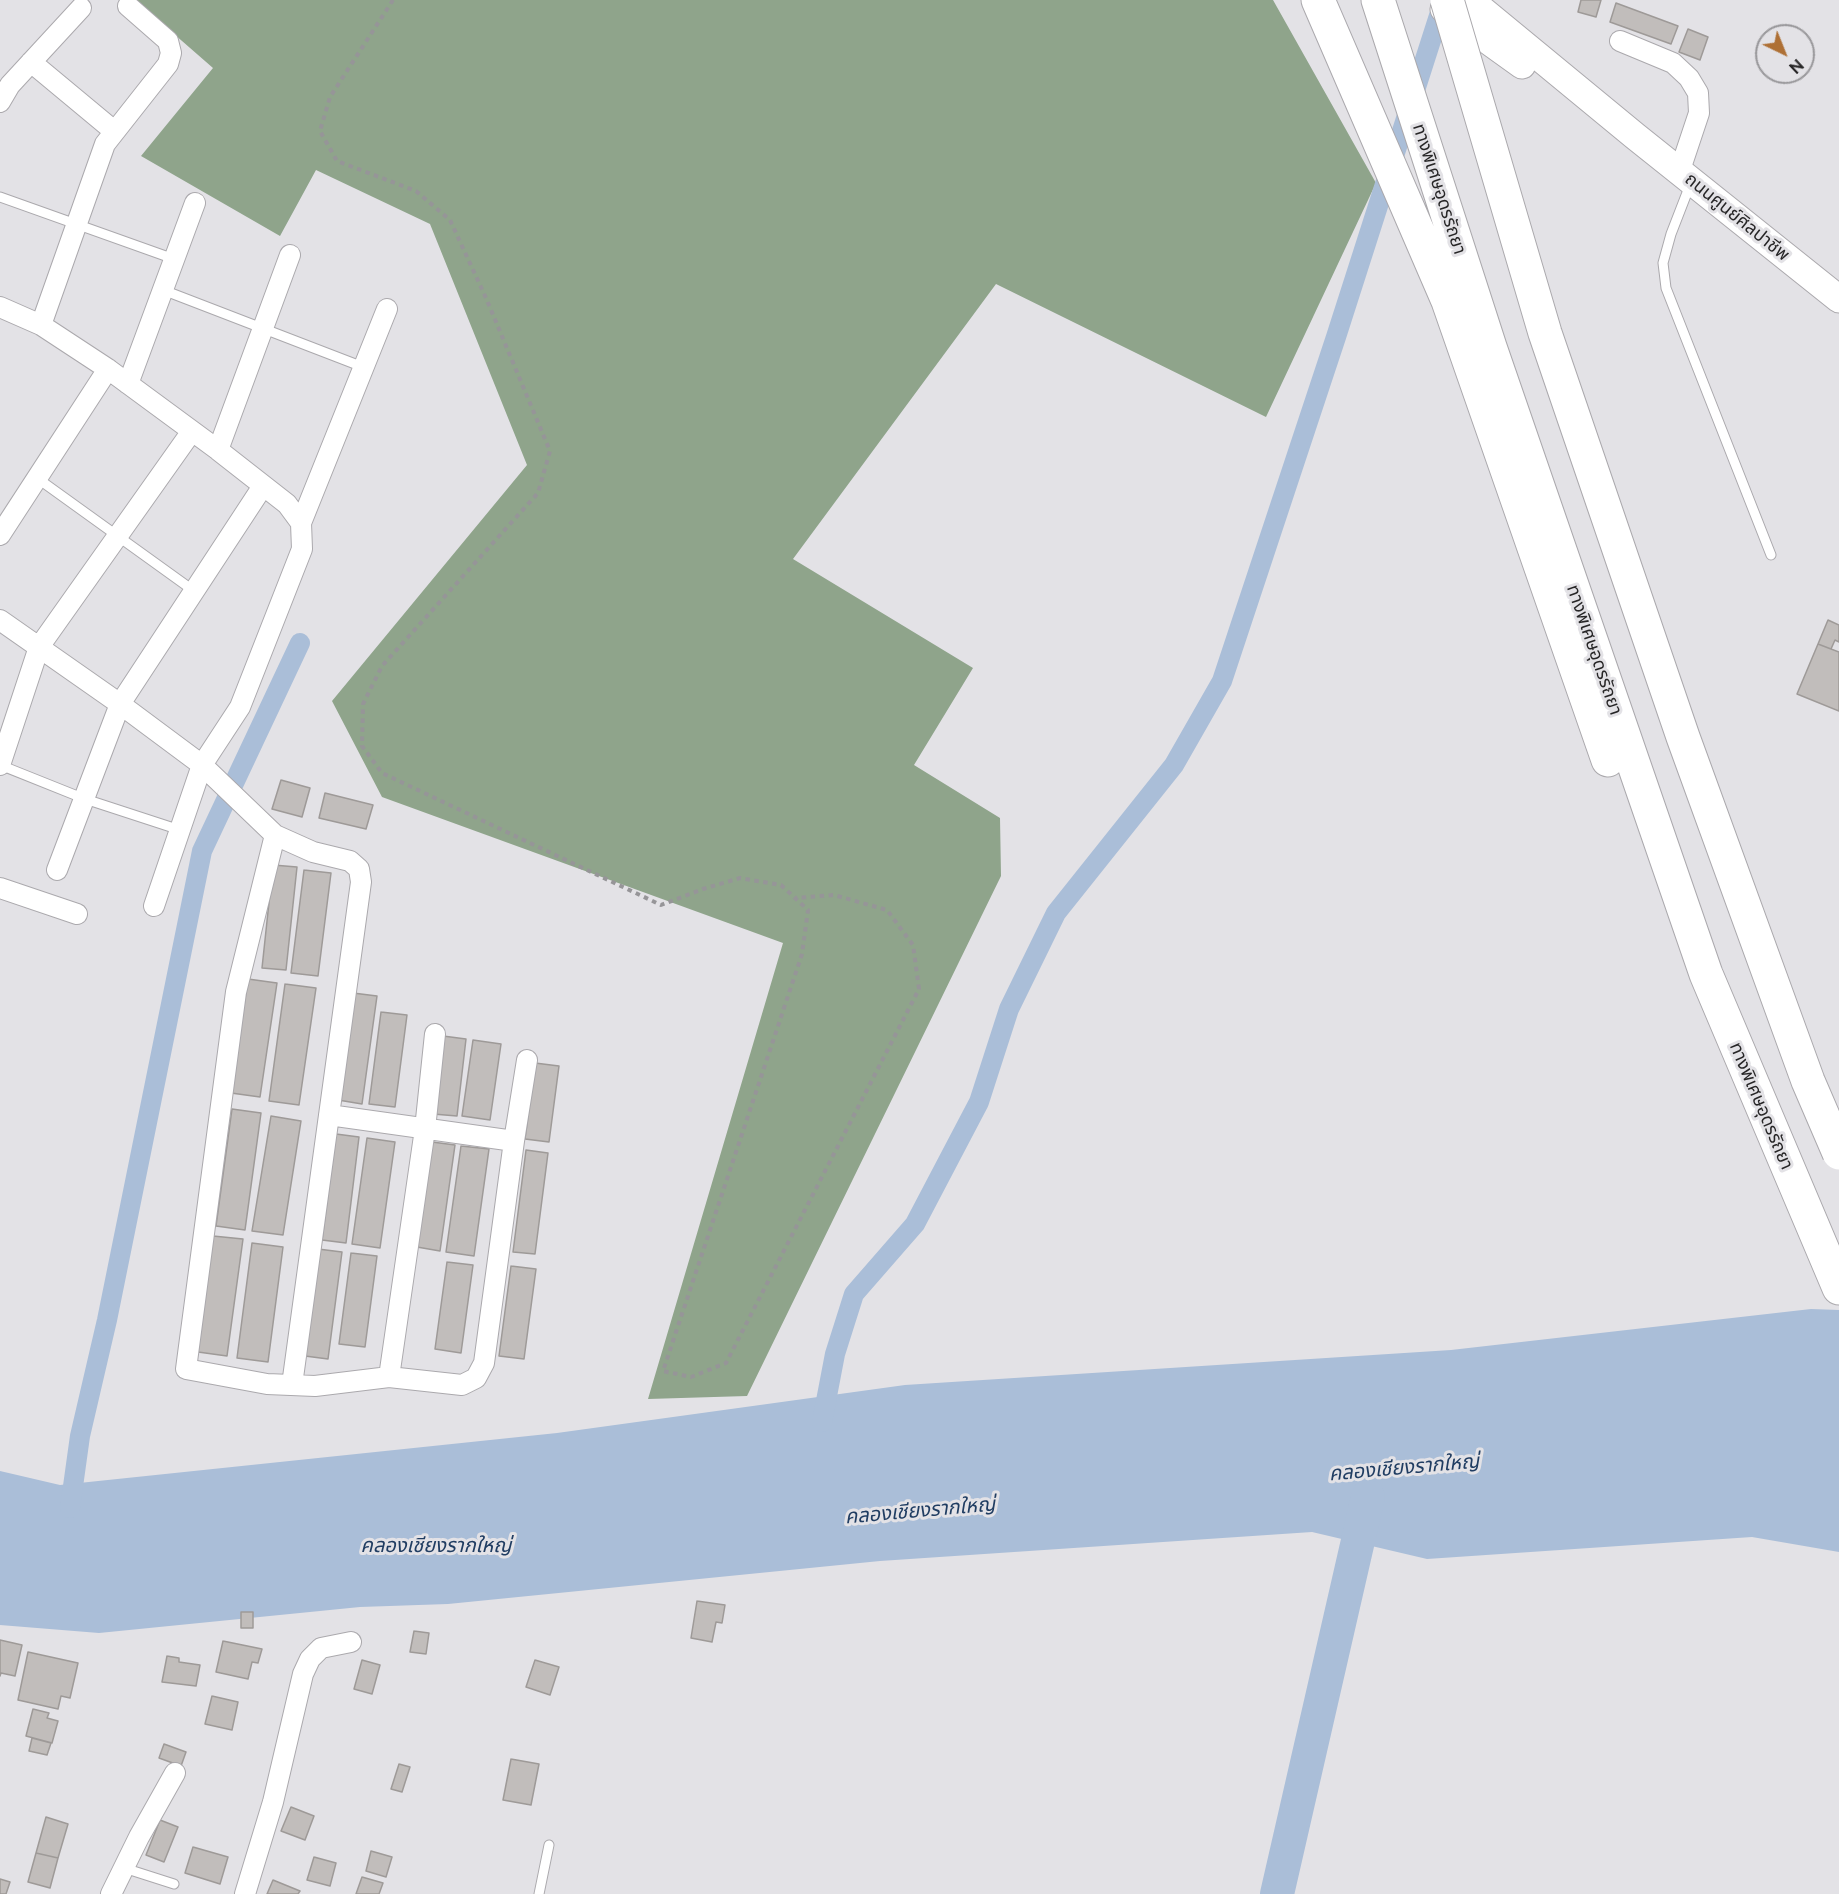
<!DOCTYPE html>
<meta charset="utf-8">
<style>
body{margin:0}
#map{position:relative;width:1839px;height:1894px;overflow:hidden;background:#e3e2e6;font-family:Raleway,sans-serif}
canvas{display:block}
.north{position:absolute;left:1755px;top:24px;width:60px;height:60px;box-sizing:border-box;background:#e3e2e6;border:2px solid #98979a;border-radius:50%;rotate:137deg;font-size:16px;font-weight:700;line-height:24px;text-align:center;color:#272627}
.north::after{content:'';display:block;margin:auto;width:21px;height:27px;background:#ae7035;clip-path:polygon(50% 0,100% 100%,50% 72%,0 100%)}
</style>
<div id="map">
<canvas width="1839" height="1894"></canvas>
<div class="north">N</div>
</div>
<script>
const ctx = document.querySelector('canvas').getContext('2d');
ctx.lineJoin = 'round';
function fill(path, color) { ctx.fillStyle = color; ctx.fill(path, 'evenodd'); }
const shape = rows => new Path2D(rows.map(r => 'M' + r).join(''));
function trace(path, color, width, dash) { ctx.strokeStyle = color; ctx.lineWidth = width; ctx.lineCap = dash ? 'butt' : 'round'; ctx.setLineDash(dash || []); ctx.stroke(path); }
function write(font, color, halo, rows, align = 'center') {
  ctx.font = font + ' Raleway,"Noto Sans Thai",sans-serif'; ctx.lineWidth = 6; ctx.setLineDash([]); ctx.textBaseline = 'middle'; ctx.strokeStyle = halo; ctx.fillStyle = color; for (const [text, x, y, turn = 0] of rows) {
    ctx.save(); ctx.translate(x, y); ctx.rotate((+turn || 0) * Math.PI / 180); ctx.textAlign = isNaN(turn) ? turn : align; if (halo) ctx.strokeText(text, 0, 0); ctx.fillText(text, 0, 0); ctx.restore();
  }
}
fill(shape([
 [135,0,1273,0,1376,183,1266,417,996,284,793,559,973,668,914,765,1000,818,1001,876,747,1396,648,1399,783,943,382,797,332,701,527,465,430,224,316,170,280,236,141,156,213,68]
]), '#8fa48b');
fill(shape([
 [1811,1309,1839,1310,1839,1552,1752,1537,1427,1559,1312,1532,880,1561,448,1604,360,1607,99,1633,0,1625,0,1471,60,1485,557,1433,905,1385,1451,1350]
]), '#aabed8');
trace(shape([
 [822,1422,835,1354,854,1294,915,1224,979,1102,1009,1009,1056,913,1174,765,1222,681,1336,337,1444,0],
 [70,1508,80,1436,107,1320,202,851,300,643]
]), '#aabed8', 20);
trace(shape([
 [1277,1894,1368,1497]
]), '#aabed8', 34);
const building = shape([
 [1581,0,1601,0,1596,17,1578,12,1581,0],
 [1616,3,1678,26,1671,44,1610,22,1616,3],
 [1688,29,1708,37,1700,60,1679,52,1688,29],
 [1828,620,1839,625,1839,642,1835,640,1831,649,1818,644,1828,620],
 [1818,644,1839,652,1839,711,1797,694,1818,644],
 [281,780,310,788,302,817,272,809,281,780],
 [325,793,373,805,366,829,319,818,325,793],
 [273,865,297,867,286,970,262,968,273,865],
 [304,870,331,873,318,976,291,973,304,870],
 [248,979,277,983,260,1097,231,1093,248,979],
 [285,984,316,988,299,1105,269,1101,285,984],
 [353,993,377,996,362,1104,338,1100,353,993],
 [381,1012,407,1015,395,1107,369,1104,381,1012],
 [443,1036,466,1039,457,1116,433,1114,443,1036],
 [473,1040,501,1044,490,1120,462,1116,473,1040],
 [535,1063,559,1066,549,1142,525,1139,535,1063],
 [232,1109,261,1113,245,1230,216,1226,232,1109],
 [271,1116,301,1121,283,1235,252,1231,271,1116],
 [336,1134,359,1137,346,1243,322,1240,336,1134],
 [367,1138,395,1142,380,1248,352,1244,367,1138],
 [432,1142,455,1145,440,1251,417,1247,432,1142],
 [461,1146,489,1149,474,1256,446,1252,461,1146],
 [526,1150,548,1153,535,1254,513,1252,526,1150],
 [213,1236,243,1239,227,1356,198,1352,213,1236],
 [252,1243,283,1247,268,1362,237,1358,252,1243],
 [318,1249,342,1252,328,1359,305,1356,318,1249],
 [351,1253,377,1256,365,1347,339,1344,351,1253],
 [447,1262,473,1265,461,1353,435,1349,447,1262],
 [511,1266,536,1269,524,1359,499,1356,511,1266],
 [697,1601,725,1605,722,1623,716,1622,712,1642,691,1638,697,1601],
 [241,1612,253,1612,253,1628,241,1628,241,1612],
 [414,1631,429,1633,426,1654,410,1652,414,1631],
 [0,1640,22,1645,15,1676,1,1673,0,1676,0,1640],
 [223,1641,262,1649,258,1663,252,1662,248,1679,216,1672,223,1641],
 [28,1652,78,1663,70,1698,61,1696,58,1709,18,1700,28,1652],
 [167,1656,179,1658,179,1662,200,1665,196,1686,162,1682,167,1656],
 [362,1660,380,1665,372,1694,354,1689,362,1660],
 [535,1660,559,1667,550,1695,526,1687,535,1660],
 [212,1696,238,1702,232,1730,205,1724,212,1696],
 [33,1709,49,1713,47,1718,58,1721,52,1743,26,1736,33,1709],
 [32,1738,51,1743,47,1755,29,1751,32,1738],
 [164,1744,186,1752,181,1766,159,1758,164,1744],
 [511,1759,539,1764,531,1805,503,1800,511,1759],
 [399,1764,410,1767,402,1792,391,1789,399,1764],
 [291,1807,314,1816,305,1840,281,1831,291,1807],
 [46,1817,68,1824,58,1858,36,1853,46,1817],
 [160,1820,178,1827,164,1862,146,1855,160,1820],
 [193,1847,228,1857,220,1884,185,1873,193,1847],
 [371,1851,392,1857,386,1877,366,1871,371,1851],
 [36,1853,58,1858,50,1888,28,1882,36,1853],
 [314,1857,336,1863,330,1886,307,1880,314,1857],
 [362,1877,383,1883,379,1894,356,1894,362,1877],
 [0,1879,10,1882,6,1894,0,1894,0,1879],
 [273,1880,300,1891,298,1894,267,1894,273,1880]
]);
fill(building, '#c1bdbb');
trace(building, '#9e9a98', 1.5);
const lane = shape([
 [1690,185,1671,234,1663,263,1666,288,1771,555],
 [0,197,174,259],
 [163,290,363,367],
 [37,478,194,591],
 [0,765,85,799,180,830],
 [124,1868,174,1884],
 [539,1894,549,1845]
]);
const street = shape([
 [1620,41,1673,63,1689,78,1698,93,1699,113,1680,170],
 [31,62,114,131],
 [0,102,10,85,81,8],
 [0,307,41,325,108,369,218,450,287,504,301,523,302,549,240,707,202,765,275,835,313,852,350,861,359,869,361,882,292,1385],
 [41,325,105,144,168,64,171,53,168,41,128,6],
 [128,384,195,203],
 [218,450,290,255],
 [301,523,387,309],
 [0,535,108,369],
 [0,620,120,704,202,765,154,906],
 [0,765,39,647,192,431],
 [275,835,236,992,186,1369,267,1384,315,1386,389,1377,462,1385,476,1378,484,1363,514,1141,527,1060],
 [57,870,120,704,263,486],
 [0,888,77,914],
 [329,1115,514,1141],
 [389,1377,425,1129,435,1034],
 [111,1894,139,1837,175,1773],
 [245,1894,273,1802,303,1674,310,1659,321,1648,351,1642]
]);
const secondary = shape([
 [1470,0,1635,136,1839,299],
 [1444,9,1522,65]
]);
const highway = shape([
 [1318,0,1448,301,1608,760],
 [1378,0,1490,347,1706,974,1839,1288]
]);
trace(lane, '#aba9ad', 11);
trace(street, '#aba9ad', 22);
trace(secondary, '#aba9ad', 29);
trace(highway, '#aba9ad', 35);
trace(shape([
 [393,0,330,97,320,131,337,161,416,191,450,220,486,298,550,451,538,493,382,666,363,704,362,746,382,773,661,905,703,889,740,878,781,885,795,898,808,910,802,954,663,1371,691,1377,726,1363,919,989,913,945,887,910,834,895,795,898]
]), '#969598', 4, [4.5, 4.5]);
trace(lane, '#fff', 9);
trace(street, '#fff', 20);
trace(secondary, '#fff', 27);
trace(highway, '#fff', 33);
const highwayBridge = shape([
 [1447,0,1545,333,1683,737,1808,1081,1839,1153]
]);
trace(highwayBridge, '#aba9ad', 35, []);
trace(highwayBridge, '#fff', 33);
write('18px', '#272627', '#e3e2e6', [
 ["ทางพิเศษอุดรรัถยา",1439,189,72],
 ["ถนนศูนย์ศิลปาชีพ",1737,217,39],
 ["ทางพิเศษอุดรรัถยา",1594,650,71],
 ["ทางพิเศษอุดรรัถยา",1761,1106,67]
]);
write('italic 20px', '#203d62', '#e3e2e6', [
 ["คลองเชียงรากใหญ่",1404,1468,-5],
 ["คลองเชียงรากใหญ่",920,1511,-5],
 ["คลองเชียงรากใหญ่",436,1546]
]);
</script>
